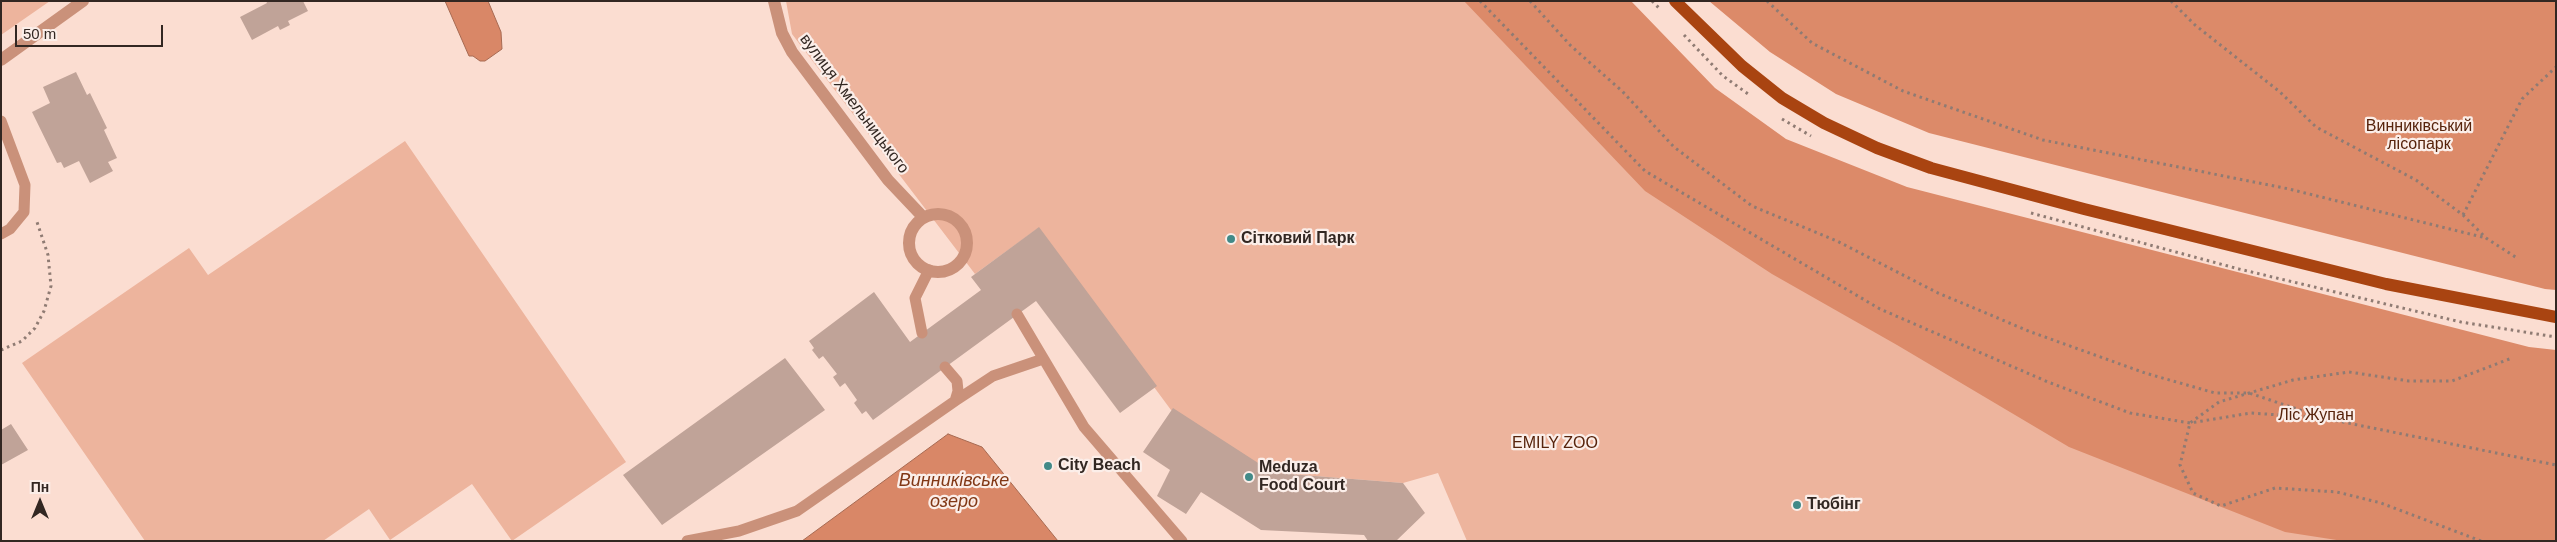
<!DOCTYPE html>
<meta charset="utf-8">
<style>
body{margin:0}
#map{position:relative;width:2557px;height:542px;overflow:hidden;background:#fbddd1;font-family:Helvetica,sans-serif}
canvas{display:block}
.frame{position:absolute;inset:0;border:2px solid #322722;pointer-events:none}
.north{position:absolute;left:15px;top:477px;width:50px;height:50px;-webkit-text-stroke:4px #fbeee9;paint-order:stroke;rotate:0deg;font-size:14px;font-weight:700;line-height:20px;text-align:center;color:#322722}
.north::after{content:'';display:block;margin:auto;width:18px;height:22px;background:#322722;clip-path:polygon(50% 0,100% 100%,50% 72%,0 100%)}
.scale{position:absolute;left:15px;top:25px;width:148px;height:22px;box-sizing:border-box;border:2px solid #322722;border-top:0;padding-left:6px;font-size:15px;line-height:18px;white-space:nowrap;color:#322722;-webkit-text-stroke:4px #fbeee9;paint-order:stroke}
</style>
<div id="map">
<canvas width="2557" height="542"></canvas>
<div class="frame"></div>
<div class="north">Пн</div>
<div class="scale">50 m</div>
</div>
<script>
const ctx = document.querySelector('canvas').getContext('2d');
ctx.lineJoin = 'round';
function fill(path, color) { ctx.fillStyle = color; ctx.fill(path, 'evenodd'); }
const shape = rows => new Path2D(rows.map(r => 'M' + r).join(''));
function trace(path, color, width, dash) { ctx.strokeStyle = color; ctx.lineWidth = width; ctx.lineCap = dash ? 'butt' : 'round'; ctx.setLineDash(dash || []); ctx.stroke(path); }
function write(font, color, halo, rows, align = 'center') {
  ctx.font = font + ' Helvetica,sans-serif'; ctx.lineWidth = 4.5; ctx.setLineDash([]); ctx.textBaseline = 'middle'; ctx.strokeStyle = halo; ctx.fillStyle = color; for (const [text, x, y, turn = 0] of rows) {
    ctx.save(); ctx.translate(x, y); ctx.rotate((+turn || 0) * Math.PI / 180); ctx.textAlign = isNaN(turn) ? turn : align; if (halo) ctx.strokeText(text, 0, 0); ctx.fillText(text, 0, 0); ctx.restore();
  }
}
fill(shape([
 [1,1,50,1,1,35],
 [786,1,1509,1,2556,541,1467,541,1438,473,1403,483,1277,473,1254,463,1171,410,1037,229,975,274,792,34],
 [405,141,626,462,512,541,472,484,390,540,369,509,323,541,145,541,22,363,189,248,208,275]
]), '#edb49d');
fill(shape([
 [1464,1,1631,1,1715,88,1786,139,1907,187,2529,347,2556,350,2556,541,2343,541,2285,532,2069,447,1897,345,1772,274,1645,191],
 [1709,1,2556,1,2556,290,2545,289,1929,133,1836,94,1770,52]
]), '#dc8a69');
const water = shape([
 [445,1,488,1,501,32,502,49,485,61,480,61,473,56,469,56,445,1],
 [948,434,982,447,1058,541,802,541,948,434]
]);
fill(water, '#d98767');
trace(water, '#a76a52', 1);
fill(shape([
 [266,1,303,1,308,11,288,21,290,25,280,30,278,26,252,40,240,17,267,3],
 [76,72,87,95,90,93,107,128,104,130,117,158,108,162,113,171,90,183,79,161,64,168,61,162,57,163,32,112,50,103,43,87],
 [1039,227,1157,386,1120,413,1036,301,873,420,866,411,862,414,854,403,857,400,845,383,840,387,833,377,837,374,823,356,819,359,812,350,814,348,809,341,874,292,910,342,981,290,971,277],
 [785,358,825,410,662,525,623,475],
 [1173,408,1269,470,1277,473,1403,483,1425,513,1396,541,1368,541,1364,535,1261,530,1201,492,1186,514,1157,496,1170,470,1143,452],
 [11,424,28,450,1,465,1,430]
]), '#c0a398');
trace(shape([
 [1480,1,1645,171,1880,309,2048,382,2130,413,2190,423,2251,413,2323,418,2556,465],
 [1530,1,1571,46,1622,91,1674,147,1752,206,1837,241,1938,293,2031,332,2145,373,2215,393,2249,393,2318,416],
 [1652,1,1661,10],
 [1767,1,1812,43,1903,91,2043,140,2289,189,2486,238],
 [2171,1,2195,25,2280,92,2316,127,2416,180,2463,215,2486,238,2517,258],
 [1684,35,1723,76,1751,96],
 [1782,119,1811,136],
 [2031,213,2239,269,2461,322,2556,337],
 [2463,215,2522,99,2556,67],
 [1,350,22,341,35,328,44,311,51,286,48,255,36,219],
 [2481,541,2381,503,2337,492,2275,488,2221,506,2193,493,2180,465,2190,423,2219,402,2293,380,2349,372,2409,381,2452,381,2512,358]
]), '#8f7b73', 3, [2.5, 4]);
trace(shape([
 [1,121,25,185,24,212,10,229,1,234],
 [1017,314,1084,427,1182,541],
 [922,333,915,298,929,270],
 [955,401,993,376,1043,359],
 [687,541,739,531,797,511,955,401,958,391,957,381,945,367]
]), '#ca917a', 11);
trace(shape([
 [774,1,782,33,792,52,888,180,923,217],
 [1,60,83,1],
 '909 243a29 29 0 1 1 58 0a29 29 0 1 1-58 0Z'
]), '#ca917a', 12);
trace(shape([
 [1675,1,1742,66,1782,98,1824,123,1877,148,1931,168,2084,209,2386,284,2556,317]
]), '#a94411', 12);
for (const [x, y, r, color] of [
 [1231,239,5,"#428a88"],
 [1048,466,5,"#428a88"],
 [1249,477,5,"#428a88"],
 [1797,505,5,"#428a88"]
]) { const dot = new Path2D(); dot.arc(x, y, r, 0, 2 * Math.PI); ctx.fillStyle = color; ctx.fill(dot); trace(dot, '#fbeee9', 2); }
write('16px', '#322722', '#fbeee9', [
 ["вулиця Хмельницького",854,104,53]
]);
write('16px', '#57230b', '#fbeee9', [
 ["Винниківський",2419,127],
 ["лісопарк",2419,145],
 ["Ліс Жупан",2316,416],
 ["EMILY ZOO",1555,444]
]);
write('bold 16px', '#322722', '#fbeee9', [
 ["Сітковий Парк",1241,239],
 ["City Beach",1058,466],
 ["Meduza",1259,468],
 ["Food Court",1259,486],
 ["Тюбінг",1807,505]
], 'left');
write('italic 18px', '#823816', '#fbeee9', [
 ["Винниківське",954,481],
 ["озеро",954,502]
]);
</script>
